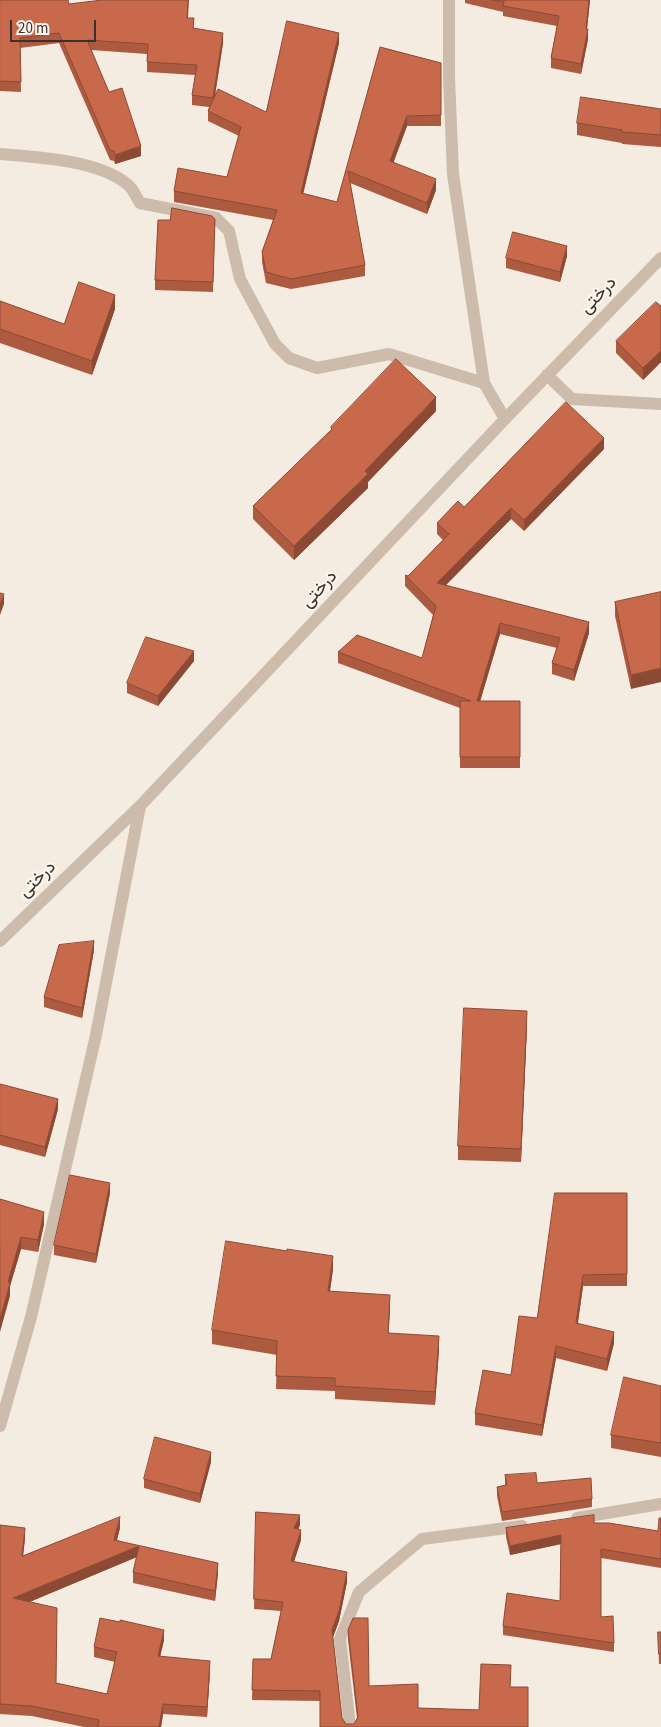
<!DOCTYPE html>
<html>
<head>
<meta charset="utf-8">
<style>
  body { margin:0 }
  #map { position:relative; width:661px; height:1727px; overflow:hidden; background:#f4ebe1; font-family:"Source Sans 3",sans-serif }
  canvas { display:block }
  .scale { position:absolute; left:10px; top:20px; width:86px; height:22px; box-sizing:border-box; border:2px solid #3b302b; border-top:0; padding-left:6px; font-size:15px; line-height:18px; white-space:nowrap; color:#3b302b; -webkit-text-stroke:4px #fbf5ee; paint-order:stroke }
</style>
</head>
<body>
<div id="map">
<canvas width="661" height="1727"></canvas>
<div class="scale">20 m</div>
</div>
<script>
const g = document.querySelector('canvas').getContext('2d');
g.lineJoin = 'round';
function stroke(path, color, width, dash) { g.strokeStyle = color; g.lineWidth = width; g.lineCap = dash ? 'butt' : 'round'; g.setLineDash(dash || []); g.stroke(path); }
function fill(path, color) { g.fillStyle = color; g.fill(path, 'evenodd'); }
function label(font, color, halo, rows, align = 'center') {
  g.font = font + ' "Source Sans 3",Vazirmatn,sans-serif'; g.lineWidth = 4.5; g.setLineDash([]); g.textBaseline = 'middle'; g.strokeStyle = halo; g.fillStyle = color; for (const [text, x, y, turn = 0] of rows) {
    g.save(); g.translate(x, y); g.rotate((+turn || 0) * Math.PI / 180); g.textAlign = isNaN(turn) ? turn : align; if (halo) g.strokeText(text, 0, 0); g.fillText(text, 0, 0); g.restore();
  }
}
const minor = new Path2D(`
  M449,0v77l4,97 31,209 21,36
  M0,154c36,3 98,6 127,30 6,4 9,13 13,19l76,15 13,13 11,48 35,65 14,14 28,10 72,-14 95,29
  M547,375l25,24 89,5
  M0,941l140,-135 365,-387 156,-161
  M0,1426l31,-109 65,-282 44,-229
  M577,1518l84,-14
  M350,1727l-10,-88 19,-47 63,-53 100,-13`);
const wall = new Path2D(`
  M0,0l69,4 120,-4 -1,18 6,10 29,15 -8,52 51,17 73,-69 -36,150 34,9 43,-155 61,16v63h-34l-14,37 43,27 -9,24 -77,-31 15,82v11l-74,13 -25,-6 -4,-21v-10l11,-32 -99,-18v-11l53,-14 12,-41 -31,-15v-10l1,-4 -17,-2v-10l3,-20 -48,-3v-18l-56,-4 18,42 32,64 -26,8 -1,-3 -4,-1 -51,-117 -39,5 1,44 -21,-1z
  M465,0h125l-3,29 1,10 -7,35 -30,-6v-10l6,-32 -54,-10v-4l-38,-9z
  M661,109v38l-39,-3v-1l-45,-8v-12z
  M215,219l-2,73 -58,-2v-10l15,-60z
  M567,256l-7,26 -54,-14v-10z
  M0,301l64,23 51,-15 -23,66 -92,-32z
  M661,306v56l-18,18 -27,-27v-12z
  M436,411l-68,71v6l-74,72 -41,-41v-13l78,-76v-3z
  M604,449l-80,82 -13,-12 -65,66 143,48 -15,48 -22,-7v-11l5,-15 -57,-14 -20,67h40v67h-60v-60l-122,-45v-11l84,6 11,-43 -28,-29v-11l3,1 35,-36 -6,-6v-11l27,-16z
  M661,592l-30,97 -16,-73v-14z
  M194,661l-36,45 -31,-13v-10z
  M94,950l-12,68 -38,-11v-10z
  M527,1025l-6,137 -63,-2v-14z
  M0,1084l58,25 -13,48 -45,-12z
  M110,1193l-14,70 -42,-8v-10z
  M627,1193v93h-44l-5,37 36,20 -7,28 -51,-13 -14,78 -67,-11v-12l36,-38 26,-57z
  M0,1199l44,25 -6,28 -17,-3 -11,37v10z
  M333,1269l-3,22 60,17 -2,25 51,16 -4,56 -100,-6v-8l-59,-2 1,-34 -65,-11v-14z
  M661,1386v71l-50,-9v-13z
  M211,1462l-11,41 -56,-15v-9z
  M505,1475l32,8 55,16v8l-90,14 -5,-25v-9l8,-2z
  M256,1512l44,13 -2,5 3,10 -7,21 53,21 -8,39 -6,16 9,81 4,6h8l3,-6 -9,-78v-10l21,56 49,22 61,2 32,-35 -1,12 18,40h-208v-26l-68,-1 1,-41h18l10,-48 -27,-2z
  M661,1518v50l-60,-10v59l13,26v9l-111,-17v-9l57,-25 1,-57 -51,11 -4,-18v-9l88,-5 64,8z
  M0,1525l25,13 -2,18 97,-28 -3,12 101,33 -3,28 -82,-18v-11l4,-15 -108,45 27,81 51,11 8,-32 -21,-5v-10l70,-7 -4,16 50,15 -3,46 -44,-3 -2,13h-77l-52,-11 -32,-2z
  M658,1632h3v32h-2z`);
const shadedWall = new Path2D(`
  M589,0h1l-4,38v-9z
  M588,29v10l-7,35v-10z
  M223,33v10l-10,65v-10z
  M339,33v10l-38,160v-10z
  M407,116v10l-17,46v-11z
  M141,146v10l-26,8v-9z
  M436,179v11l-9,24v-11z
  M567,246v10l-7,26v-10z
  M115,295v14l-23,66v-14z
  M661,351v11l-18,18v-12z
  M436,397v14l-68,71v6l-74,72v-14z
  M604,438v11l-80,82v-11z
  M511,508v11l-74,75v-11z
  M4,594v10l-4,11v-10z
  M589,622v11l-15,48v-11z
  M500,623v11l-23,78v-11z
  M194,651v10l-36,45v-10z
  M661,668v14l-30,7v-14z
  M94,941v9l-12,68v-10z
  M527,1011v14l-6,137v-13z
  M58,1099v10l-13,48v-10z
  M110,1183v10l-14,70v-9z
  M44,1212v12l-6,28v-12z
  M21,1237v12l-11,37v10l-10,36v-12l8,-38z
  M333,1256v13l-5,35v-13z
  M583,1275v11l-7,48v-11z
  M390,1295v13l-2,38v-13z
  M614,1332v11l-7,28v-12z
  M439,1336v13l-4,56v-13z
  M556,1346v12l-14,78v-11z
  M211,1452v10l-11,41v-9z
  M300,1515v10l-6,13v-10z
  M120,1517v11l-6,22v-10z
  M25,1528v10l-3,28v-10z
  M301,1530v10l-10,31v-10z
  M561,1535v9l-51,11v-9z
  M139,1546v10l-126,53v-11z
  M218,1563v10l-3,28v-10z
  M347,1572v10l-8,39 -7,19v-10z
  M164,1630v10l-6,26v-10z
  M210,1661v10l-3,46v-10z
  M163,1704v10l-2,13h-2z`);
const building = new Path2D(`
  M0,0h68l1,4 33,-4h86l-1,18h7l-1,10 30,5 -10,65 -21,-3 5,-30 -50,-3 1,-18 -61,-4 22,52 13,-4 19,58 -26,9 -1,-4 -4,-1 -51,-117 -39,5 1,44 -21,-1z
  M493,0h96l-3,29h2l-7,35 -30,-6 8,-42 -56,-10 1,-4z
  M287,21l52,12 -38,160 36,9 43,-155 61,16v52l-34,1 -17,45 46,18 -9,24 -79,-32 17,94 -74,14 -25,-7 -4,-20 15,-42 -103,-19 4,-23 49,9 14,-50 -33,-16 10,-22 48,23z
  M581,97l80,12v26l-39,-3v-2l-45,-7z
  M172,208l40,8 3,3 -2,63 -58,-2 3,-60h12z
  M513,232l54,14 -7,26 -54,-14z
  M79,282l36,13 -23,66 -92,-32v-28l64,23z
  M656,302l5,4v45l-18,17 -27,-27z
  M396,359l40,38 -71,74 3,3 -74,72 -41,-40 79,-77 -1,-2z
  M566,402l38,36 -80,82 -13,-12 -74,75 152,39 -15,48 -22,-7 8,-25 -60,-15 -23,78h43v56h-60v-56h11l-133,-49 19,-17 65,23 14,-52 -31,-31 3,1 41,-42 -12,-11 21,-22 6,6z
  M661,592v76l-30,7 -16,-73z
  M0,593l4,1 -4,11z
  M146,637l48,14 -36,45 -31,-13z
  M94,941l-12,67 -38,-11 15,-52z
  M464,1008l63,3 -6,138 -63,-3z
  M0,1084l58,15 -13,48 -45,-12z
  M70,1175l40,8 -14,71 -42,-9z
  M555,1193h72v81l-44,1 -7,48 38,9 -7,27 -51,-13 -14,79 -67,-12 8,-43 28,5 8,-59 18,2z
  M0,1199l44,13 -6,28 -17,-3 -13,45 2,1 -10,37z
  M226,1241l61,10v-2l46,7 -5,35 62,4 -2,38 51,3 -4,56 -100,-6v-8l-59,-2 1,-35 -65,-11z
  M624,1377l37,9v57l-50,-8z
  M155,1437l56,15 -11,42 -56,-15z
  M536,1473l1,10 54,-5 1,21 -90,13 -5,-25 10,-2 -2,-10z
  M256,1512l44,3 -6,13 7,2 -10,31 56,11 -8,39 -7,19 10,88 4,6h8l4,-7 -10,-87 5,-12h15l1,68 49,-2v24l61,2 2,-46 30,1 -1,22h18v40h-208v-36l-68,-1 1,-31h18l12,-57 -29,-3z
  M594,1515v8h15l49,8 1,-13h2v41l-60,-10v68l12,-1 1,27 -111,-17 4,-33 53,8 1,-66 -51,11 -4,-18z
  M120,1517l-6,23 104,23 -3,28 -82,-19 6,-26 -126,52 44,10 -1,75 51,11 10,-42 -23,-5 6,-29 20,4v-2l44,10 -6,26 52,5 -3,46 -44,-3 -4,23h-61l1,-7 -67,-14 -32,-2v-179l25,3 -3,28z
  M658,1632h3v22h-2z`);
const streetNames = [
  ["درختی",599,296,-46],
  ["درختی",320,590,-47],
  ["درختی",38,880,-44]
];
stroke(minor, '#cdbbac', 12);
fill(wall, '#ac5a40');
fill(shadedWall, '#8c4a34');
fill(building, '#c8694b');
stroke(building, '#8c4a34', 1);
label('18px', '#3b302b', '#fbf5ee', streetNames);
</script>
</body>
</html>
